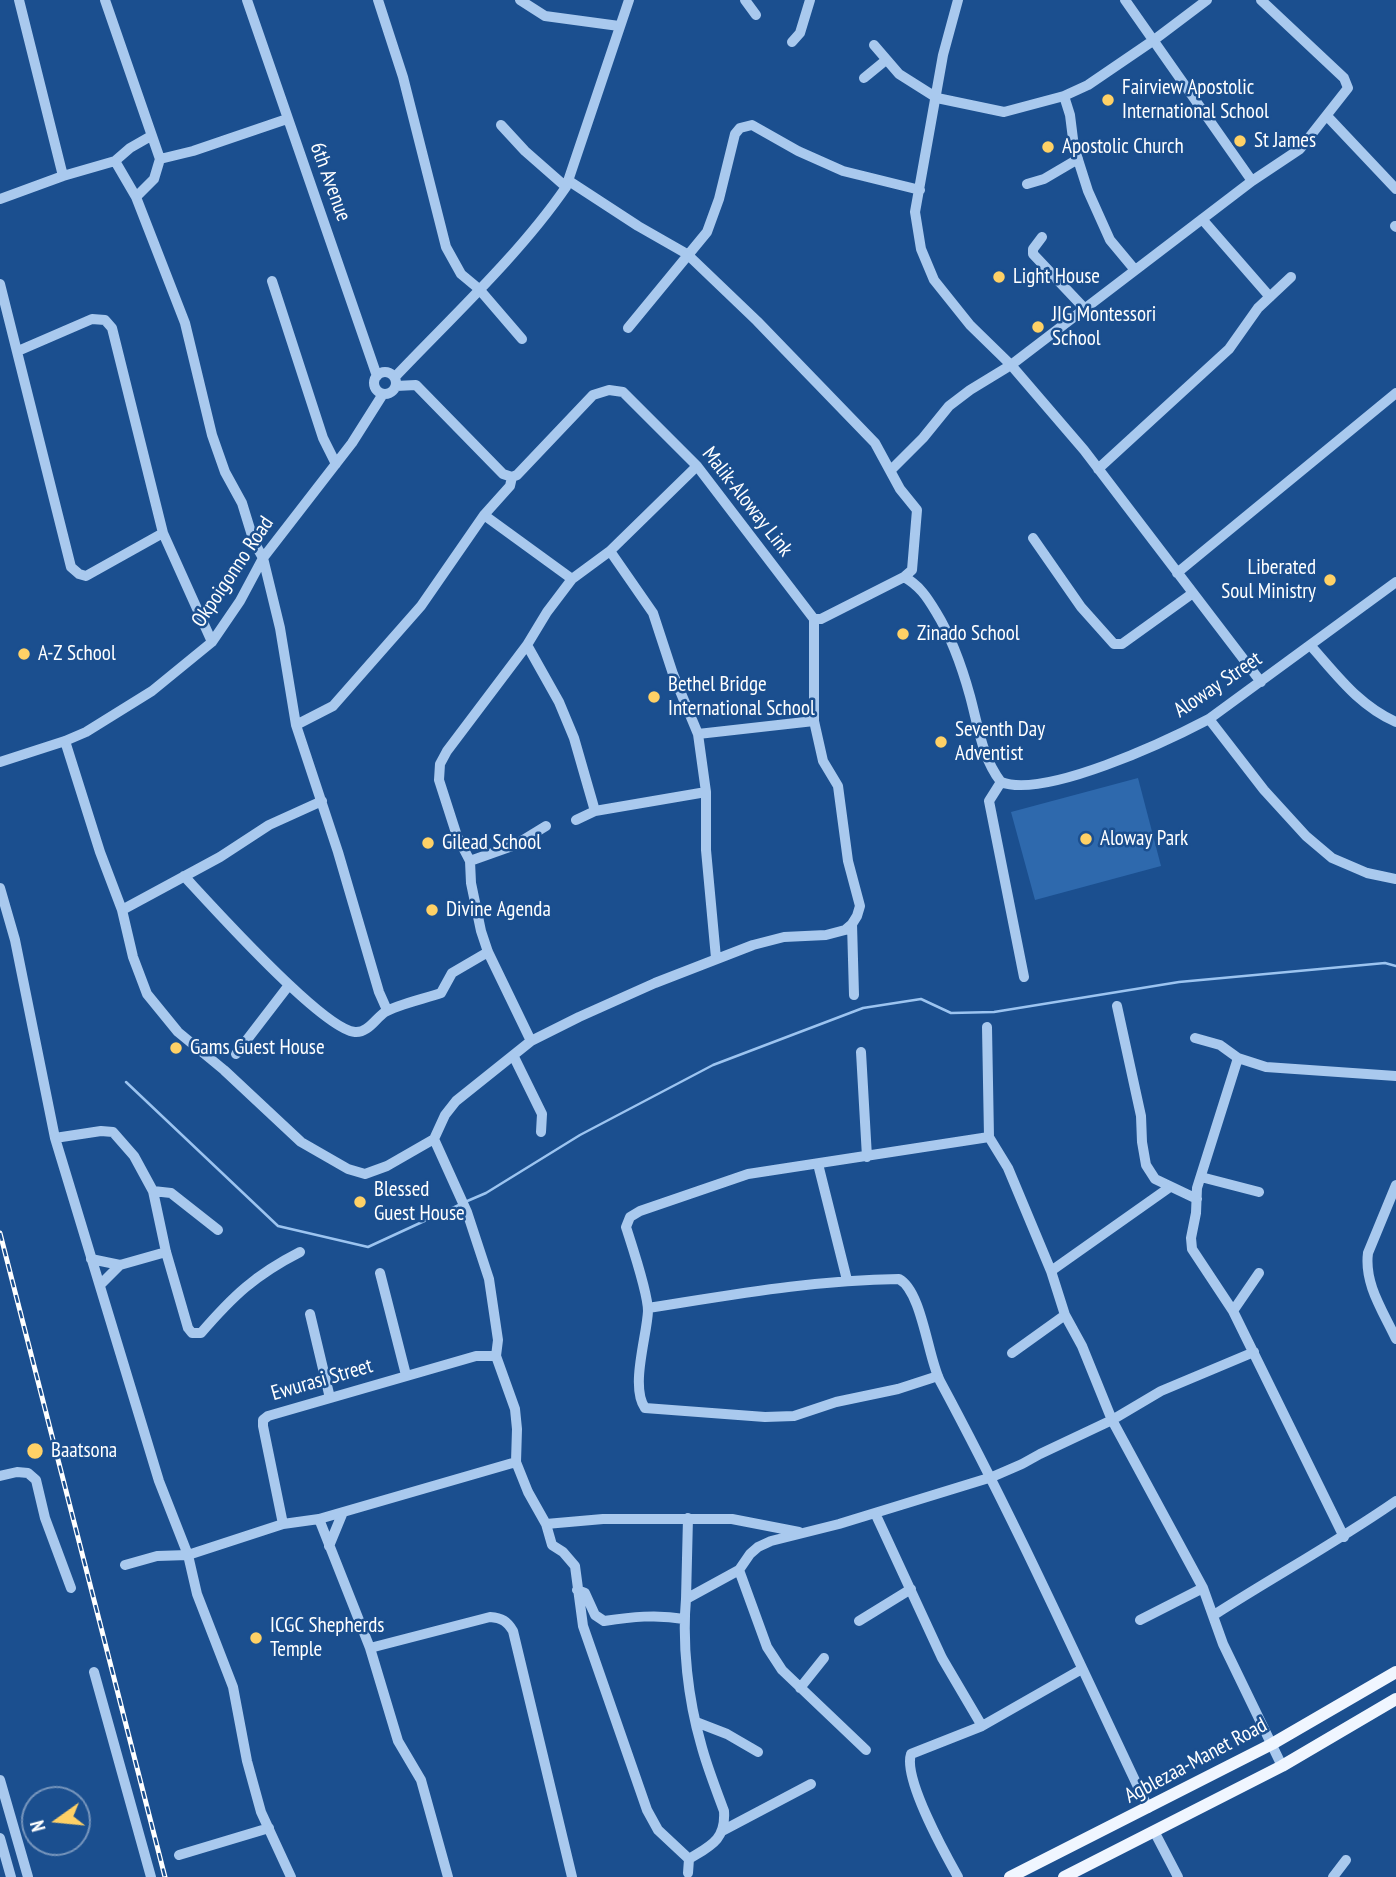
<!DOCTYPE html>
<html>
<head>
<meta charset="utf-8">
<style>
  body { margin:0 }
  #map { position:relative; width:1396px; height:1877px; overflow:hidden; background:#1b4f8f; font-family:"PT Sans Narrow",sans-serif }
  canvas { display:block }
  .north { position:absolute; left:21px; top:1786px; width:70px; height:70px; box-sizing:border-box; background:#1b4f8f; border:2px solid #7695bc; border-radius:50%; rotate:255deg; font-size:19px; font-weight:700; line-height:28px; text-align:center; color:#fff }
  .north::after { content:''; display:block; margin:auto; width:24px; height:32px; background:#ffd166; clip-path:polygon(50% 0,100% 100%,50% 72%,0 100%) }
</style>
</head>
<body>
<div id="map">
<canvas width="1396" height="1877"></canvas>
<div class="north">N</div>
</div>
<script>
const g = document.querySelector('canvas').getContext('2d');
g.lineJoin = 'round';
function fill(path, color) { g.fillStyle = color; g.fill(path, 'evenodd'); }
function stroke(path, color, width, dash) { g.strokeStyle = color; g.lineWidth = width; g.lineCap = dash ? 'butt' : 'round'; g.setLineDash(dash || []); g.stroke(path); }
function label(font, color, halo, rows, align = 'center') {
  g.font = font + ' "PT Sans Narrow",sans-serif'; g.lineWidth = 5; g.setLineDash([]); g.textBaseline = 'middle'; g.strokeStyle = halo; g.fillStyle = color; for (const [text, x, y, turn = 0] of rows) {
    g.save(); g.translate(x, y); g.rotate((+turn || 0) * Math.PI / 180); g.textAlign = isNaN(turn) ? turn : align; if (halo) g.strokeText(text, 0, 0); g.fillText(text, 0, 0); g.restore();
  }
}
const green = new Path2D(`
  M1138,778l23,88 -126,34 -24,-88z`);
const stream = new Path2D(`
  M126,1082l152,144 90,21 91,-42
  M465,1202l21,-9 94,-58 133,-70 150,-57 58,-9 30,14 43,-1 185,-30 206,-19 11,3`);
const minor = new Path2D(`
  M19,0l44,176
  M105,0l55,159 -6,20 -18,18
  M247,0l130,376
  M378,0l25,77 43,170 15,27 18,15 43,50
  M520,0l25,16 74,10
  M745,0l11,15
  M958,0l-15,55 -28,157 6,37 13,31 36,45 41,40 73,85 177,232
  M1125,0l127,181
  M792,42l8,-9 10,-33
  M874,45l25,29 38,24 67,14 60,-16 24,-11 66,-45 53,-40
  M864,78l22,-18
  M1064,96l6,19 4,32 14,44 22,49 25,30
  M1327,116l69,73
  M501,125l24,26 41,36
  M160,159l33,-8 94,-32
  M115,161l21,36 49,126 27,112 13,37 17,31 12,39 9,16 17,70 16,97 42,127 41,140 8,18
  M569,181l69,45 49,28 70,67 118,122 25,46 17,21 -5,60 -8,7
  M1027,184l17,-5 34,-20
  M0,199l63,-23 52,-15 15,-13 21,-12
  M1202,219l68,78
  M1395,226l1,1
  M1042,237l-9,12v5l52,55
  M272,281l51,157 13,26
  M0,284l71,283 8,7 7,2 77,-43 -51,-205 -7,-8 -13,-1 -74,32
  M628,328l79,-96 12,-33 16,-65 5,-6 12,-3 46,26 45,20 77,19
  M374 383a11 11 0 1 1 22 0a11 11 0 1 1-22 0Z
  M395,377c56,-59 125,-123 171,-190l63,-187
  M396,386l20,-1 87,89 9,3
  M1098,469l131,-120 29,-41 33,-31
  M891,470l32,-32 26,-32 21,-16 41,-25 241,-184 48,-32 48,-61 -4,-10 -83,-78
  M512,477l5,-2 76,-80 16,-5 14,2 74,74 117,153
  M484,515l88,64
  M163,533l49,109
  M1033,538l48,69 33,37h8l71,-51
  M610,551l43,62 20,61 25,60 8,58v58l10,108
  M1177,573l219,-180
  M814,619h7l83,-42c15,8 23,20 32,35 16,26 26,55 34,84 8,29 12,62 31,86
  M527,645l32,57 15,36 21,73
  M1310,645c27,30 48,60 86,77
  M1209,719l55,71 42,46 26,22 35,15 29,6
  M296,725l37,-19 88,-100 63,-91 26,-29 2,-9
  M698,734l116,-13
  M65,741l35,111 22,58 11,47 14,37 31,38 46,38 77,72 47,27 17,5 22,-8 47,-27 11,-24 11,-14 75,-60 48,-24 76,-34 98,-38 31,-8 42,-2 19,-5 7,-6 5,-8 3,-10 -12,-45 -10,-75 -15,-25 -9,-40v-102
  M0,762l65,-21 21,-9 66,-41 60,-49 28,-41 23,-43 89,-115 31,-49
  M1001,782c44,17 166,-41 208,-63l187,-137
  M1001,782l-12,19 35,176
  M576,820l19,-9 111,-19
  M470,861l45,-16 31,-19
  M184,876c27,29 138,153 171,156 13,1 20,-13 30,-20 11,-7 42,-14 56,-19l11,-20 36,-21
  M0,888l15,52 40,198 104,343 29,74 9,39 36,93 14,74 14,51 30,65
  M122,910l98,-53 49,-32 53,-24
  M852,924l2,71
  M1117,1006l24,110 1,26 4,23 9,14 42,20
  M987,1027l2,110 19,31 43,103 14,44 17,31 30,74 91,168 20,56 59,122
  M1195,1038l25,7 18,13
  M531,1041l-43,-89 -7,-21 -10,-48 -1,-22 -13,-25 -18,-56 1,-16 7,-13 80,-106 20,-33 25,-33 38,-28 87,-85
  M861,1052l6,105
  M236,1054l53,-69
  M514,1057l28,57 -1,18
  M55,1138l46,-7 12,1 21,24 19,35 13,61 22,76 4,5h9c32,-37 54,-58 99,-81
  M434,1139l33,73 22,67 9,61 -2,16 19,53 2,20 -1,33 12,30 18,32 6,21 11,7 12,14 8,60 64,184 11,20 31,29 -1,14
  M818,1164l29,116
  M1201,1177l58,15
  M1396,1185l-28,68c-4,31 15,58 28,86
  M153,1191l18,2 47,37
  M91,1259l29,6 46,-13
  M1051,1271l119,-84
  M380,1273l26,102
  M100,1285l20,-20
  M648,1308c84,-13 166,-28 251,-29 23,12 29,79 41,102 75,139 140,284 208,427
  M1233,1311l26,-38
  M310,1314l20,84
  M1012,1353l53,-38
  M938,1376l-40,13 -62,13 -42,14 -29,1 -120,-9c-15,-21 2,-72 3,-97 0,-18 -16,-65 -22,-84l4,-10 10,-6 108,-37 241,-37
  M0,1476l17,-4 11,1 8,7 9,38 26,70
  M875,1513l67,145 40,68
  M319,1519l51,129 28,93 23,39 27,97
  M283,1524l-20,-98v-6l5,-4 208,-60h20
  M546,1524l57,-5h129l67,13
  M1344,1537l-111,-226 -41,-62 -1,-11 5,-25 1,-25 41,-130 28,9 130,9
  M329,1546l14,-34
  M125,1565l32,-9 31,-1 95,-31 36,-5 197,-57
  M739,1570l28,77 15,23 84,80
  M577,1590l8,3 10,22 9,6c27,-4 53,-7 80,-2
  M686,1599l2,-81
  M1214,1615c61,-39 123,-73 182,-114
  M1140,1620l63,-32
  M859,1621l52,-32
  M370,1648l120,-31c12,1 17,4 23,14l59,246
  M94,1672l57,205
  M800,1688l24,-30
  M696,1722l31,12 31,18
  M0,1780l28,97
  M722,1831l89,-47
  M1154,1831l24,46
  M0,1838l11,39
  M179,1855l90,-27
  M689,1859c21,-13 37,-19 35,-48 -8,-22 -17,-44 -23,-67 -13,-45 -19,-99 -15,-145l53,-29 11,-16 8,-7 13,-6 68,-17 153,-47 30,-13 18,-10 72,-34 49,-29 93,-39
  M958,1877c-13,-23 -55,-99 -47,-123l71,-28 100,-57
  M1333,1877l13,-17`);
const major = new Path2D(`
  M1010,1877l262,-133 124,-72
  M1064,1877l218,-111 114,-67`);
const rail = new Path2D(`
  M0,1233l165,644`);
const markers = [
  [1108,100,7,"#ffd166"],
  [1240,141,7,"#ffd166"],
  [1048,147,7,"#ffd166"],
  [999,277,7,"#ffd166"],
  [1038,327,7,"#ffd166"],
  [1330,580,7,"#ffd166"],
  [903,634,7,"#ffd166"],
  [24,654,7,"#ffd166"],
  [654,697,7,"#ffd166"],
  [941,742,7,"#ffd166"],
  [1086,839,7,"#ffd166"],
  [428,843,7,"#ffd166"],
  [432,910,7,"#ffd166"],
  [176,1048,7,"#ffd166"],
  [360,1202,7,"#ffd166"],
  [35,1451,9,"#ffd166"],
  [256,1638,7,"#ffd166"]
];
const poiNames = [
  ["Fairview Apostolic",1122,88],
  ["International School",1122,112],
  ["St James",1254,141],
  ["Apostolic Church",1062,147],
  ["Light House",1013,277],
  ["JIG Montessori",1052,315],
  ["School",1052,339],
  ["Liberated",1316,568,"right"],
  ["Soul Ministry",1316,592,"right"],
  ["Zinado School",917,634],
  ["A-Z School",38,654],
  ["Bethel Bridge",668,685],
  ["International School",668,709],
  ["Seventh Day",955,730],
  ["Adventist",955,754],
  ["Aloway Park",1100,839],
  ["Gilead School",442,843],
  ["Divine Agenda",446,910],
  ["Gams Guest House",190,1048],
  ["Blessed",374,1190],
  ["Guest House",374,1214],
  ["Baatsona",51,1451],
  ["ICGC Shepherds",270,1626],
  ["Temple",270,1650]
];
const streetNames = [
  ["6th Avenue",330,182,70],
  ["Malik-Aloway Link",747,502,52],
  ["Okpoigonno Road",233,572,-56],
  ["Aloway Street",1218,685,-34],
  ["Ewurasi Street",322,1380,-16],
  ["Agblezaa-Manet Road",1196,1761,-28]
];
fill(green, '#2e69ad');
stroke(stream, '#9cc4f0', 2.5);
stroke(minor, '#a9c9ee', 10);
stroke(major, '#f0f6ff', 12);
stroke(rail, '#fff', 5);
stroke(rail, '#1b4f8f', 2.5, [8]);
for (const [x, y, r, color] of markers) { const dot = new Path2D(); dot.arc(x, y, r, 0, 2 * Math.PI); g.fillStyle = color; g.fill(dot); stroke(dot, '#1b4f8f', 2.5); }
label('21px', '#fff', '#1b4f8f', poiNames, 'left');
label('21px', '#fff', '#1b4f8f', streetNames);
</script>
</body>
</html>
